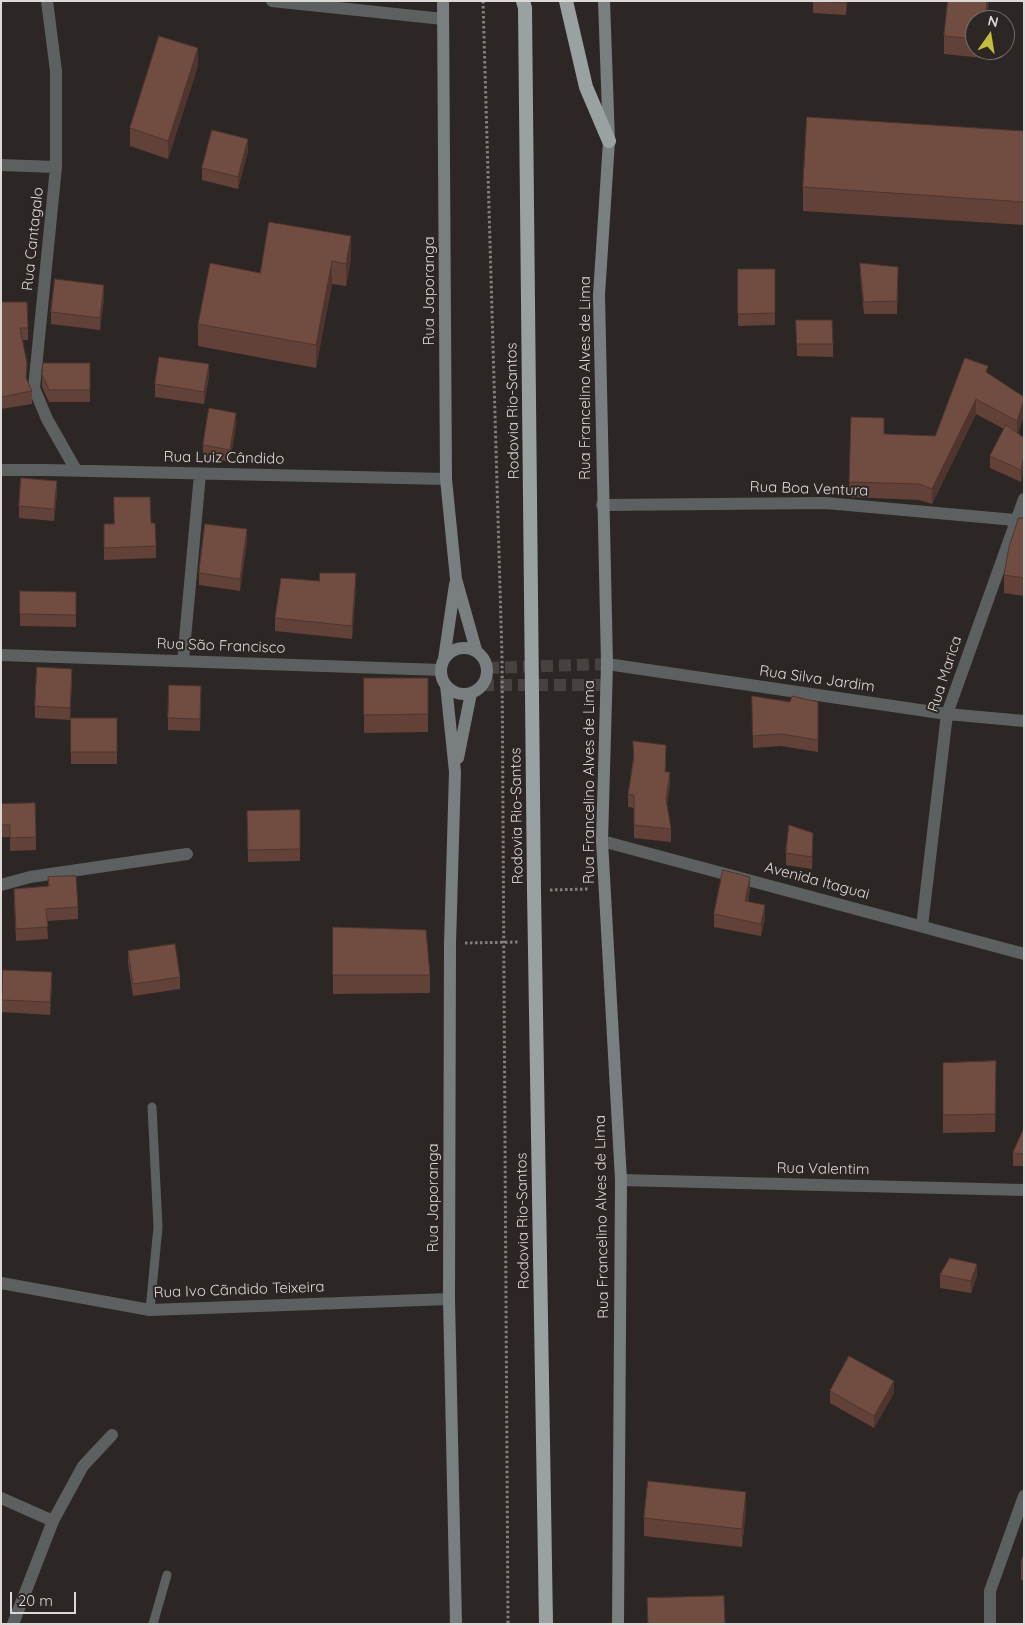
<!DOCTYPE html>
<html>
<head>
<meta charset="utf-8">
<style>
  body { margin:0 }
  #map { position:relative; width:1025px; height:1625px; overflow:hidden; background:#2c2724; font-family:Quicksand,sans-serif }
  canvas { display:block }
  .frame { position:absolute; inset:0; border:2px solid #dcd8d6; pointer-events:none }
  .north { position:absolute; left:965px; top:10px; width:50px; height:50px; box-sizing:border-box; background:#2c2724; border:1px solid #726e6b; border-radius:50%; rotate:13deg; font-size:14px; font-weight:700; line-height:20px; text-align:center; color:#dcd8d6 }
  .north::after { content:''; display:block; margin:auto; width:18px; height:22px; background:#c4bd3e; clip-path:polygon(50% 0,100% 100%,50% 72%,0 100%) }
  .scale { position:absolute; left:10px; top:1592px; width:66px; height:22px; box-sizing:border-box; border:2px solid #dcd8d6; border-top:0; padding-left:6px; font-size:15px; line-height:18px; white-space:nowrap; color:#dcd8d6; -webkit-text-stroke:4px #2c2724; paint-order:stroke }
</style>
</head>
<body>
<div id="map">
<canvas width="1025" height="1625"></canvas>
<div class="frame"></div>
<div class="north">N</div>
<div class="scale">20 m</div>
</div>
<script>
const g = document.querySelector('canvas').getContext('2d');
g.lineJoin = 'round';
function stroke(path, color, width, dash) { g.strokeStyle = color; g.lineWidth = width; g.lineCap = dash ? 'butt' : 'round'; g.setLineDash(dash || []); g.stroke(path); }
function fill(path, color) { g.fillStyle = color; g.fill(path, 'evenodd'); }
function label(font, color, halo, rows, align = 'center') {
  g.font = font + ' Quicksand,sans-serif'; g.lineWidth = 4; g.setLineDash([]); g.textBaseline = 'middle'; g.strokeStyle = halo; g.fillStyle = color; for (const [text, x, y, turn = 0] of rows) {
    g.save(); g.translate(x, y); g.rotate((+turn || 0) * Math.PI / 180); g.textAlign = isNaN(turn) ? turn : align; if (halo) g.strokeText(text, 0, 0); g.fillText(text, 0, 0); g.restore();
  }
}
const secondaryTunnel = new Path2D(`
  M487,668l120,-4
  M482,685h124`);
const path = new Path2D(`
  M483,1l19,655 6,968
  M550,890l39,-1
  M465,943l54,-1`);
const service = new Path2D(`
  M150,1310l8,-83 -6,-120
  M153,1624l14,-49`);
const minor = new Path2D(`
  M47,1l9,70v96l-22,221 13,31 29,51
  M272,1l171,18
  M1,165l55,2
  M1,470h45l400,9
  M602,505l224,-2 189,17
  M1,655l440,15
  M183,661l17,-187
  M607,664l340,50 77,7
  M602,841l422,113
  M1,885l29,-8 157,-23
  M922,926l25,-212 77,-215
  M621,1180l403,10
  M1,1283l149,27 299,-11
  M1,1498l52,23
  M13,1624l40,-103 30,-55 29,-31
  M990,1624v-33l34,-95`);
const secondary = new Path2D(`
  M443,1l3,478 10,100 20,71
  M604,1l5,140 -10,154 8,369 -5,177 19,339 -3,444
  M441 671a23 23 0 1 1 46 0a23 23 0 1 1-46 0Z
  M444,659l11,-75
  M446,685l9,87 -5,172 -1,355 7,325
  M458,758l13,-65`);
const trunk = new Path2D(`
  M523,1l2,7 9,882 12,734
  M566,1l20,86 23,54`);
const wall = new Path2D(`
  M813,1h34l-1,14 -33,-2z
  M975,20v30h8v8l-39,-4v-18z
  M198,66l-30,93 -38,-13v-18z
  M1024,131v94l-221,-14v-24z
  M248,151l-10,38 -36,-9v-12z
  M351,259l-5,27 -14,-2 -16,84 -118,-22v-22l62,-51z
  M860,263l38,4 -1,47h-33l-4,-39z
  M738,269h37v56l-37,1z
  M104,298l-4,32 -49,-6v-12z
  M1,302l27,26v12h-5l4,40 5,11v13l-31,5z
  M796,320l37,24v13l-36,-1z
  M90,363v39h-41l-7,-15v-13z
  M988,374l36,23v18l-6,18 6,5v35l-1,-1 -2,10 -31,-14v-12l14,-27 -28,-15 -44,90 -13,-4 -70,-3v-15l35,-48 51,2z
  M209,377l-5,27 -49,-7v-13z
  M236,425l-6,37 -27,-5v-12z
  M57,494l-3,27 -35,-3v-12z
  M1024,518v78l-20,-3v-18z
  M151,523l5,23v12l-52,2v-36z
  M247,542l-7,49 -41,-6v-12z
  M356,585l-4,54 -77,-8v-13z
  M76,592v35l-56,-1v-12z
  M364,678h64v54l-64,1z
  M72,681l-2,39 -35,-2v-12z
  M752,696l38,6h28v50l-37,-6 -28,2z
  M201,699l-1,32 -32,-1v-12z
  M71,718h46v46h-46z
  M633,741l33,16v15l4,13 -3,19 4,25v13l-37,-4v-30l-6,-1v-12l5,-36z
  M1,804l35,33v13l-26,1v-14h-9z
  M300,810v51l-52,1 -1,-51z
  M813,833l-1,36 -26,-4v-12z
  M48,877l30,30v12l-31,2 1,18 -32,2 -2,-40v-12l34,-3z
  M750,889l-2,13 17,16 -4,18 -47,-9v-13z
  M333,927l97,48v18l-97,1z
  M128,951l52,26v12l-47,7 -5,-33z
  M52,984l-2,31 -48,-3v-12z
  M943,1063l53,16 -1,53 -52,1z
  M1024,1128v38h-11v-13z
  M940,1275l37,1 -6,17 -31,-5z
  M830,1391l64,2 -20,35 -44,-25z
  M746,1510l-4,37 -98,-11v-18z
  M1024,1553v28l-3,-1v-18z`);
const shadedWall = new Path2D(`
  M987,1h2l-2,19h-2z
  M198,48v18l-30,93v-18z
  M248,139v12l-10,38v-12z
  M351,236v23l-5,27v-22z
  M332,261v23l-16,84v-23z
  M104,285v13l-4,32v-12z
  M209,364v13l-5,27v-12z
  M976,399v15l-44,90v-15z
  M1024,400v15l-7,21v-15z
  M236,413v12l-6,37v-12z
  M1023,460v12l-2,10v-12z
  M57,481v13l-3,27v-12z
  M247,529v13l-7,49v-12z
  M356,573v12l-4,54v-13z
  M72,669v12l-2,39v-12z
  M670,772v13l-4,26v-12z
  M750,877v12l-5,24v-12z
  M765,905v13l-4,18v-12z
  M52,972v12l-2,31v-13z
  M996,1061v18l-1,53v-18z
  M977,1264v12l-6,17v-12z
  M894,1381v12l-20,35v-12z
  M746,1492v18l-4,37v-18z`);
const building = new Path2D(`
  M824,1h22v2z
  M948,1h39l-2,19h-10v19l-31,-3z
  M159,36l39,12 -30,93 -38,-13z
  M807,117l217,14v71l-221,-15z
  M212,130l36,9 -10,38 -36,-9z
  M269,222l82,14 -5,28 -14,-3 -16,84 -118,-21 12,-61 50,10z
  M860,263l38,4 -1,34 -33,1z
  M738,269h37v44l-37,1z
  M55,279l49,6 -4,33 -49,-6z
  M1,302h26l1,26h-8l7,35 -1,15 6,13 -31,6z
  M796,320h36l1,24h-36z
  M159,357l50,7 -5,28 -49,-8z
  M965,358l23,8 -2,6 38,25v3l-7,21 -41,-22 -44,90 -13,-5 -70,-2 2,-65 33,1v16l51,2z
  M43,363h47v27h-41l-7,-16z
  M209,408l27,5 -6,37 -27,-5z
  M1006,425l18,13v22h-1l-2,10 -31,-14z
  M21,478l36,3 -3,28 -35,-3z
  M114,497h36l1,26h4l1,23 -52,2v-24h10z
  M1019,518h5v60l-20,-3 5,-28z
  M205,524l42,5 -7,50 -41,-6z
  M320,573h36l-4,53 -77,-8 6,-40 38,3z
  M20,591l56,1v23l-56,-1z
  M37,667l35,2 -2,39 -35,-2z
  M364,678h64v36l-64,1z
  M169,685l32,1 -1,33 -32,-1z
  M752,696l38,6 2,-6 26,6v38l-37,-6 -28,2z
  M71,718h46v34h-46z
  M633,741l33,4 -1,27h5l-4,27 5,30 -37,-4v-30h-6l6,-38z
  M35,803l1,34 -26,1v-13h-9v-21z
  M300,810v39l-52,1 -1,-39z
  M789,825l24,8 -1,24 -26,-4z
  M723,870l27,7 -5,24 20,4 -4,19 -47,-10z
  M76,876l2,31 -32,2 2,18 -32,2 -2,-40 35,-3 -1,-9z
  M333,927l93,3 4,45h-97z
  M175,944l5,33 -47,7 -5,-33z
  M3,970l49,2 -2,30 -48,-2z
  M996,1061l-1,53 -52,1v-52z
  M1024,1128v26l-11,-1z
  M950,1258l27,6 -6,17 -31,-6z
  M849,1356l45,25 -20,35 -44,-25z
  M648,1481l98,11 -4,37 -98,-11z
  M1024,1553v10l-3,-1z
  M724,1596l1,28h-77l-1,-26z`);
const streetNames = [
  ["Rua Cantagalo",33,239,-84],
  ["Rua Japoranga",429,291,-90],
  ["Rua Francelino Alves de Lima",585,378,-90],
  ["Rodovia Rio-Santos",513,411,-91],
  ["Rua Luiz Cândido",224,458,1],
  ["Rua Boa Ventura",809,489,2],
  ["Rua São Francisco",221,646,2],
  ["Rua Marica",945,674,-72],
  ["Rua Silva Jardim",817,679,8],
  ["Rua Francelino Alves de Lima",589,782,-90],
  ["Rodovia Rio-Santos",517,816,-91],
  ["Avenida Itaguai",817,881,15],
  ["Rua Valentim",823,1169,1],
  ["Rua Japoranga",433,1198,-90],
  ["Rua Francelino Alves de Lima",602,1217,-91],
  ["Rodovia Rio-Santos",523,1221,-91],
  ["Rua Ivo Cãndido Teixeira",239,1290,-2]
];
stroke(secondaryTunnel, '#46423f', 12, [12, 6]);
stroke(path, '#84807d', 3, [2.5, 2.5]);
stroke(service, '#5c6061', 9);
stroke(minor, '#5c6061', 12);
stroke(secondary, '#797e80', 12);
stroke(trunk, '#9aa1a3', 14);
fill(wall, '#614138');
fill(shadedWall, '#4f352e');
fill(building, '#714c41');
stroke(building, '#4f352e', 1);
label('15px', '#dcd8d6', '#2c2724', streetNames);
</script>
</body>
</html>
